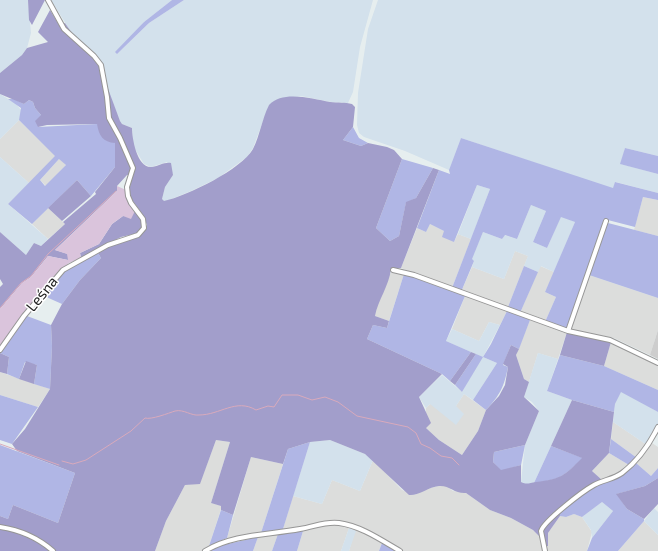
<!DOCTYPE html>
<html>
<head>
<meta charset="utf-8">
<style>
  body { margin:0 }
  canvas { display:block; background:#e6eeef }
</style>
</head>
<body>
<canvas width="658" height="551"></canvas>
<script>
const g = document.querySelector('canvas').getContext('2d');
g.lineJoin = 'round';
function fill(path, color) { g.fillStyle = color; g.fill(path, 'evenodd'); }
function stroke(path, color, width, dash) { g.strokeStyle = color; g.lineWidth = width; g.lineCap = dash ? 'butt' : 'round'; g.setLineDash(dash || []); g.stroke(path); }
function label(font, color, halo, rows, align = 'center') {
  g.font = font + ' "Exo 2",sans-serif'; g.lineWidth = 3; g.setLineDash([]); g.textBaseline = 'middle'; g.strokeStyle = halo; g.fillStyle = color; for (const [text, x, y, turn = 0] of rows) {
    g.save(); g.translate(x, y); g.rotate((+turn || 0) * Math.PI / 180); g.textAlign = isNaN(turn) ? turn : align; if (halo) g.strokeText(text, 0, 0); g.fillText(text, 0, 0); g.restore();
  }
}
const residential = new Path2D(`
  M19,120l37,36 -27,27 -29,-26v-18z
  M60,158l6,7 -20,21 -6,-6z
  M643,197l15,3v36l-24,-6z
  M48,208l17,16 -17,15 -16,-15z
  M430,224l14,7 10,11 4,-8 13,5 -19,49 -51,-20 16,-40 9,4z
  M515,251l13,5 -20,51 -47,-15 11,-25 32,12z
  M540,266l14,6 -9,20 11,5 -11,25 -25,-9z
  M391,272l13,2 -15,47 -14,-5 2,-10z
  M589,275l69,23v32l-8,25 -36,-17 -44,-9z
  M465,296l42,15 -7,14 -11,-3 -10,19 -27,-12z
  M530,320l37,12 -9,27 -20,-6 -9,29 -5,-3 -8,-24z
  M611,342l47,22v26l-54,-24z
  M0,372l50,17 -12,18 -38,-12z
  M464,394l22,16 -8,21 -16,24 -23,-15 -13,-12v-20l4,-4 26,2z
  M613,422l34,23 -10,13 -26,-19z
  M216,440l14,2 -19,61 11,3 -13,40 -6,5h-48l11,-30 19,-36 15,-2z
  M652,443l6,4v21l-7,8 -15,-13z
  M609,453l20,12 -16,12 -11,3 -10,-9z
  M251,457l32,7 -22,69 -34,5z
  M373,460l29,30 12,5 12,-6 13,-3h7l7,5 13,2 24,17 21,8 22,12 6,6 9,-3 12,-17 6,1 8,-3 8,3 10,15 -5,19h-191l-14,-8 -3,8h-30l6,-20 -6,-3 -8,23h-44l7,-23 -21,1 10,-33 29,8 10,-24 28,11z
  M644,521l14,14v16h-40z
  M278,534l-6,17h-19l5,-14z`);
const religious = new Path2D(`
  M658,330v29l-8,-4z`);
const farmland = new Path2D(`
  M0,0h28l3,33 -4,15 -5,7 -22,18z
  M51,0h121l-28,22 -27,32 32,-31 35,-23h189l-13,47 -7,45 -5,11 -17,-1 -30,-6 -32,9 -16,43 -6,9 -29,21 -27,13 -27,11 -2,-3 3,-12 8,-12 -6,-13 -16,5 -7,-3 -11,-18 -1,-18 -10,-4 -2,-3 -12,-30z
  M378,0h280v156l-33,-8 -4,16 37,10v19l-42,-11 -3,7 -152,-51 -12,32 -44,-19 -41,-14 -5,-4 -2,-8 1,-32 10,-64z
  M0,94l15,9 7,8 -3,9 -19,19z
  M0,157l29,26 -21,21 40,35 -7,7 -7,-3 -8,12 -26,-23z
  M477,185l13,4 -19,50 -13,-5z
  M531,205l15,6 -13,31 14,6 14,-32 14,6 -21,50 -13,-6 -3,6 -14,-6 4,-10 -13,-5 -11,28 -32,-12 2,-6 -3,-1 12,-28 19,7 2,-4 13,4z
  M489,322l11,3 -17,32 14,6 -24,37 -9,-6 -8,12 8,8 -8,11 -26,-21 -4,4 -7,-11 23,-22 20,17 20,-35 -36,-16 6,-12 27,12z
  M538,353l20,6 -11,32 25,9 -38,83 -8,2 -5,-3 4,-37 14,-34 -7,-9 -8,-5z
  M621,391l37,21v12l-11,21 -34,-23 2,-18z
  M330,440l35,14 8,6 -13,31 -28,-11 -10,24 -29,-8 17,-54z
  M602,502l11,9 -21,27 -1,-8 -9,-13z
  M654,508l4,4v23l-14,-14z
  M349,528l7,3 -7,20h-8z`);
const grass = new Path2D(`
  M172,0h12l-35,23 -32,31 -2,-2 29,-30z
  M8,99h6l10,5 5,-4 4,2 2,6 6,7 -3,12 59,-3 18,19v24l-24,29 -14,-16 -45,44 -24,-20 47,-48 -36,-36 2,-12zM59,159l7,6 -21,21 -5,-6z
  M353,127l6,11 9,5 -7,3 -18,-6z
  M461,138l152,50 2,-6 43,11v7l-15,-3 -8,30 -31,-8 -37,110 -22,-7 11,-25 -11,-5 30,-70 -14,-5 -14,31 -14,-6 13,-31 -15,-6 -14,34 -12,-4 -3,4 -19,-7 -11,27 2,2 -13,31 -9,-4 38,-99 -13,-4 -23,57 -12,-5 2,-6 -14,-7 -4,8 -9,-4 22,-58 11,4 -1,-4z
  M625,148l33,8v18l-38,-10z
  M402,159l31,9 -17,30 -10,5 -7,33 -9,5 -14,-13z
  M608,223l50,13v62l-69,-23 17,-51z
  M98,253l3,5 -21,22 -18,24 -18,-8 20,-26z
  M524,266l14,6 -18,41 -12,-6z
  M404,274l61,22 -19,45 25,11 -21,29 -8,-7 -75,-35 6,-14 14,3z
  M507,311l23,9 -11,29 -8,-4 -8,20 5,2c-4,20 -8,28 -22,43l-13,-10 24,-37 -14,-6 -21,35 -7,-7 21,-31 7,3 8,-13z
  M27,316l24,9 1,21 -2,43 -16,-5 3,-19 -12,-3 -6,17 -12,-5 2,-17 -9,-4z
  M560,355l44,11 54,24v22l-37,-20 -6,12 -1,8 -42,-12 -25,-9z
  M0,395l38,12 -26,37 -12,-4z
  M611,439l26,19 -8,7 -20,-12z
  M310,442l-27,87 -22,4 27,-84z
  M0,445l75,28 -17,50 -45,-18 -5,14 -8,-3z
  M525,445l-4,20 -20,6 -8,-9 1,-10z
  M551,446l32,12c-19,18 -23,22 -49,25z
  M636,463l15,13 7,-8v10l-13,8 -28,8 10,15 17,10v2l-26,30h-31l5,-13 21,-27 -11,-9 -20,15 -8,-3 -8,3 -6,-1v-5l24,-22 38,-13z
  M221,510l12,5 -6,23 -18,8z
  M303,531l-6,20h-25l6,-17z
  M258,537l-5,14h-44l10,-5z
  M382,543l14,8h-17z`);
const forest = new Path2D(`
  M28,0h17l-13,25 -3,-5z
  M50,10l9,15 6,-2 9,13 23,23 23,62 2,3 10,4c0,10 5,41 20,39 7,-1 12,-5 19,-4l2,12 -8,12 -3,12 2,2c23,-5 78,-32 89,-52 7,-14 9,-30 16,-44 14,-15 43,-6 61,-3 8,1 15,0 22,2l3,3 -2,20 -10,13 18,6 7,-3 19,4 7,3 8,9 -26,69 14,13 9,-5 7,-34 10,-4 17,-30 6,2 -38,98 -10,1c-2,17 -13,31 -16,47l14,5 -2,7 -14,-3 -6,14 75,35 -23,23 12,26 -5,5 13,12 23,15 16,-24 8,-21 13,-14 6,-11 3,-18 -5,-3 8,-19 8,4 -3,6 8,24 5,3 -5,15 15,14 -14,34 -31,7 -1,10 8,8 20,-5v17c6,3 8,1 15,0 25,-3 28,-6 46,-24l-31,-12 21,-46 42,12 -5,41 -17,18 10,9 -42,31v5l-12,17v13l-5,1 -4,-11 -6,-6 -22,-12 -21,-8 -24,-17c-11,1 -17,-8 -27,-7 -11,1 -20,10 -30,9l-44,-41 -35,-14 -20,2 -22,7 -5,15 -32,-7 -18,58 -12,-5v-4l-10,-3 19,-61 -14,-2 -16,44 -15,1 -19,36 -11,30h-155v-35l8,3 5,-14 45,18 17,-50 -58,-22 -5,-7 13,-15 25,-40 2,-43 -1,-21 11,-21 18,-24 21,-22 -3,-5 10,-7 31,-10 8,-11c-8,-25 -24,-21 -14,-51l-6,1 -10,11v5l-62,59 13,4v6l-20,-4 -17,21 -9,6 -22,26v-22l3,-3 -3,-5v-47l26,23 8,-12 7,3 24,-22 -2,-2 33,-28 -1,-2 20,-25v-24c-12,-1 -16,-7 -18,-19l-50,1 -9,2 -3,-6 6,-6 -6,-7 -2,-6 -4,-2 -5,4 -24,-10v-21l22,-18 5,-7 21,-6 -10,-10z
  M77,180l14,16 -29,25 -14,-13z
  M135,211l7,8 1,9 -5,5 -17,4 -40,21 -1,-5 19,-9 13,-20 11,-8z
  M567,332l44,10 -7,24 -44,-11z
  M471,352l5,2 -21,31 -5,-4z
  M0,353l9,4 -2,17 -7,-2z
  M26,361l11,4 -3,19 -15,-5z
  M658,478v26l-14,15 -17,-10 -11,-15 29,-8z`);
const wetland = new Path2D(`
  M117,186l9,4 9,21 -4,8 -8,-3 -11,8 -13,20 -19,9 1,5 -12,5 -14,12 -55,72v-38l22,-26 9,-6 17,-21 20,4 -1,-6 -12,-4 62,-59z`);
const stream = new Path2D(`
  M0,308l21,-25 10,-7 17,-22 68,-63
  M0,444l59,21
  M62,461l11,3 13,-4 45,-29 14,-13c6,2 24,-5 30,-7 9,-2 16,5 24,4 21,0 37,-17 57,-5l12,-4 6,1 8,-12h16l14,5 13,-3 13,5 19,14 51,11 8,6 5,11 9,4 11,8 11,2 7,7`);
const minor = new Path2D(`
  M393,270l21,5 154,56 42,9 48,23
  M568,331l38,-110
  M0,350l24,-34 39,-46 45,-25 30,-10 6,-7 -1,-9 -12,-16 -3,-7 -1,-9 6,-19 -13,-30 -11,-20 -2,-21 -6,-32 -7,-9 -30,-27 -16,-29
  M0,527c20,3 37,10 53,24
  M205,551c28,-17 63,-16 95,-22 14,-2 25,-8 39,-6 22,3 42,17 61,28
  M545,551l-4,-20c3,-10 42,-40 53,-46 9,-5 20,-6 28,-12 17,-13 27,-28 36,-46`);
const streetNames = [
  ["Leśna",42,294,-51]
];
fill(residential, '#dcdddc');
fill(religious, '#cdcdcd');
fill(farmland, '#d3e1ec');
fill(grass, '#b0b6e5');
fill(forest, '#a29ecb');
fill(wetland, '#dac4dc');
stroke(stream, '#d9aabc', 1);
stroke(minor, '#969696', 6);
stroke(minor, '#fff', 4);
label('15px', '#1f1f1f', '#fff', streetNames);
</script>
</body>
</html>
